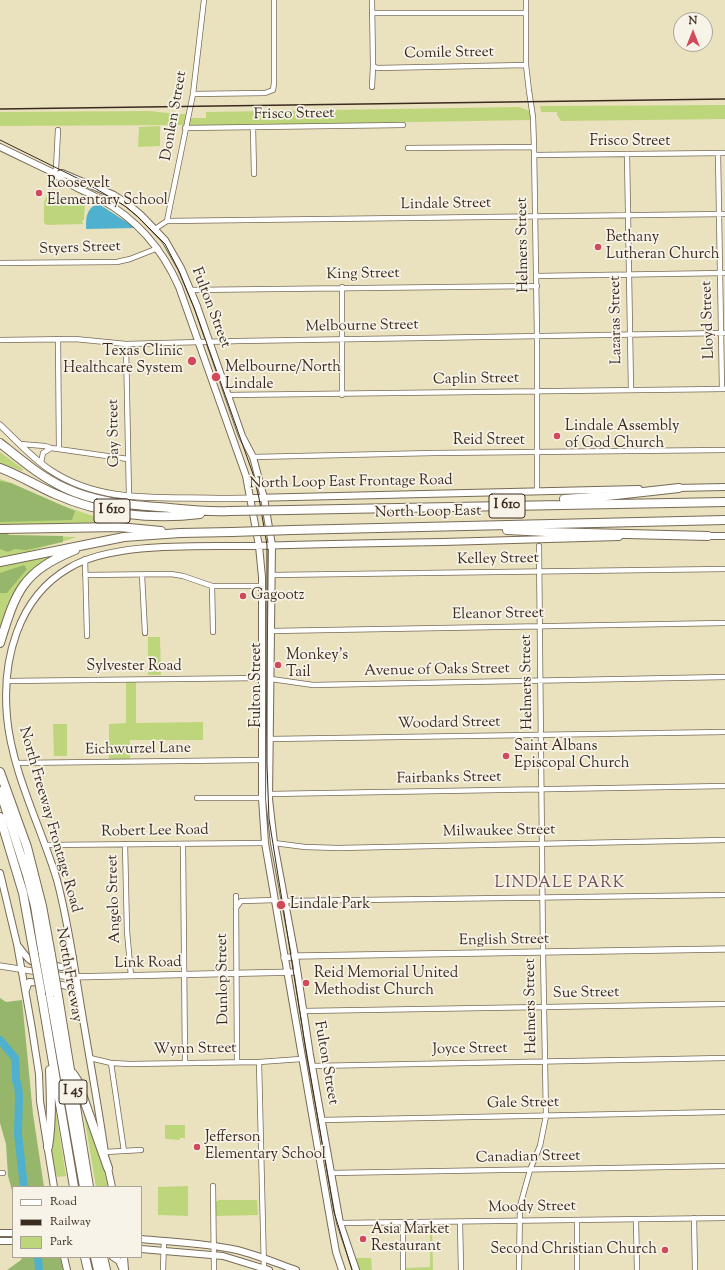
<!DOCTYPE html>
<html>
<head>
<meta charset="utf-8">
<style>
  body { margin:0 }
  #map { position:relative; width:725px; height:1270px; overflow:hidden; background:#eae2bf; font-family:"Sorts Mill Goudy",serif }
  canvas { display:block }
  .legend { position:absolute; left:12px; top:1186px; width:130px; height:72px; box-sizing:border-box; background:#f7f3e8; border:1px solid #aca397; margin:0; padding:5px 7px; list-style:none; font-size:12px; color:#3b2a1e }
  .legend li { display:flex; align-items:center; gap:8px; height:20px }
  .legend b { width:20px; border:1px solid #aca397 }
  .north { position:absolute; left:673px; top:12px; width:40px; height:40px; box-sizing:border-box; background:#f7f3e8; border:1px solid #aca397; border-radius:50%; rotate:0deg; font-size:11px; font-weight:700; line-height:16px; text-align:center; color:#3b2a1e }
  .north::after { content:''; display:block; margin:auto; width:14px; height:18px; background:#d1495b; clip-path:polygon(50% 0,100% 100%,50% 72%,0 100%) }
</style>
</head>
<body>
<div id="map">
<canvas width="725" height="1270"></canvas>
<ul class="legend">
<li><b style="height:5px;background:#fff"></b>Road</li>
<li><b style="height:5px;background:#3b2a1e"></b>Railway</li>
<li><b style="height:11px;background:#bed67b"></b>Park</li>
</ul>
<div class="north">N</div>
</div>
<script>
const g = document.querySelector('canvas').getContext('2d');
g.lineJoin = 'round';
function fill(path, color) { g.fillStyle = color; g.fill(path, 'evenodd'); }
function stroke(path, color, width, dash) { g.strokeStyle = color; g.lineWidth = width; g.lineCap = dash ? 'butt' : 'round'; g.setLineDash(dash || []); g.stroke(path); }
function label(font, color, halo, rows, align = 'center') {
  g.font = font + ' "Sorts Mill Goudy",serif'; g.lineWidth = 3.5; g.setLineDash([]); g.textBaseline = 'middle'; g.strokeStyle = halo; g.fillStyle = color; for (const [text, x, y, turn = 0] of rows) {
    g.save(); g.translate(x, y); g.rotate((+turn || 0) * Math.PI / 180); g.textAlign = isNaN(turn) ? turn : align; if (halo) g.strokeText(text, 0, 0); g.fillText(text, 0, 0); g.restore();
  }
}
const green = new Path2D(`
  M725,105v14l-164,2 -4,-6v-3h-16l-1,-6z
  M519,107l11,4 1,9 -341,6 -2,-2 2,-6h16v-6z
  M150,111c12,1 24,3 36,3l-2,11 -184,1v-14z
  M160,126v20l-22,1 1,-20z
  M48,194l14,3 10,6 13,1 -1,16h-2l1,4 -36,1 -3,-2v-21z
  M0,452l23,17 -1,2 -22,-8z
  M0,479l11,4 47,21 41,14 -2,7 -97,1z
  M0,533h7l2,2 68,2 -46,14 -1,1 -30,6z
  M55,555c-35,19 -45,38 -55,76v-65z
  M148,637h12l1,38h-13z
  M126,681h10v42l67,-1v18h-73v19l-21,1v-36l17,-1z
  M53,724h14v32h-13z
  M54,1109l2,4 10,63 -9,1 -5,-17 -2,-16z
  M84,1115h2l18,53 4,19h-12z
  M165,1125h20v13h-5l-1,2 -13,-1 -1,-1z
  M188,1186v30l-30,-1v-28z
  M219,1200h38l1,15 -42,1 -1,-14z
  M430,1225h2l1,45h-27v-2l24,-1z
  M355,1258h16l1,12h-13z`);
const forest = new Path2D(`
  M0,481l11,2 64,28 -3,9 -72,2z
  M0,533h7l2,2 54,1v6l-37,8 -11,-1 -7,3 -8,-3z
  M24,565l3,4 -20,24h-7v-20z
  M0,998l6,4 16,-2 11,114 11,73h-31v7l-5,-18 -2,-32 -6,-21z
  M22,1257h38l3,13h-56l14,-10z`);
const water = new Path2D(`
  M97,203l39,25 -50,1c0,-13 0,-18 11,-26z`);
const river = new Path2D(`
  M0,1040l15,18 1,12v11l2,4 1,11 -1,38 6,53
  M38,1257l1,13`);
const minor = new Path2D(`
  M372,0l1,66 -1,21
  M526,0v65l3,26 4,26 1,30 3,189v155
  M372,13h154
  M373,66l4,2 149,-3
  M193,94l72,-1 8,-3 1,-7v-83
  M253,127l1,47
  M185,128l218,-3
  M408,148l126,-1
  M627,154l4,236
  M718,154l4,235
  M535,155l190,-2
  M54,173l2,-4 2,-39
  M167,221l558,-7
  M155,229l12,-8 3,-15 23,-112 11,-94
  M0,263l117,-1 13,-3 28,-11
  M536,276l189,-3
  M190,290l347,-4
  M58,339l1,110
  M0,340l75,-1 51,5 113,-3 486,-8
  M126,344l3,153
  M228,395l497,-6
  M342,395v-108
  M20,444l25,2 6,2 77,11
  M253,457l181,-4 291,-3
  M41,463l2,-10 8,-5
  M85,559l2,77
  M85,575l86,-1 12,2 29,10h50
  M142,575l3,58
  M271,575l454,-6
  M212,586l1,46
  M271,631l454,-8
  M271,679l42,6 412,-8
  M7,681l254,-3
  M270,739l455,-7
  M16,763l245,-3
  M270,794l455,-8
  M197,798h65
  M274,843l31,4 33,1 387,-8
  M125,844l2,87 4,45
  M183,844l2,218
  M45,845l220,-2
  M236,896l1,166
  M285,901l440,-6
  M236,908l5,-7h2l32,-1
  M303,1011l422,-7
  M90,1058l21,5 19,1 129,-2 42,-3
  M259,1062l5,208
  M111,1063l13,88
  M312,1066l413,-8
  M322,1120l403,-8
  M105,1152l36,-2
  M0,1173h3
  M331,1173l394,-7
  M213,1186l1,84
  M694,1218l1,52
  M636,1219l1,51
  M577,1220v50
  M403,1222v48
  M460,1222l1,48
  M340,1223l385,-5
  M163,1270l1,-29
  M519,1270l1,-64 10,-36 10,-24 6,-30 -3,-164 -4,-406`);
const tertiary = new Path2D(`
  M0,425c16,15 32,33 50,45 42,28 88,28 137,28 21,0 42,1 64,0
  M284,958l14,-2 427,-7
  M0,966l70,11 227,-5`);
const secondary = new Path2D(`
  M0,147l54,26c3,2 5,4 7,6 12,8 26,13 39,20 37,20 62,49 79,88l67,189 13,70 3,31v221l3,45 66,381 5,28 6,18
  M57,175l5,-2 52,22 14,9 13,11 24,25 16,28 16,38 45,130 11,21 4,15 7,26 8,47 -3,254 5,44 21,113 15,99 30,168 16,47
  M675,488l50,-1
  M251,498l388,-9
  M705,536h20
  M0,873l17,71 15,85 7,45 1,27 14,86
  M18,946c7,8 10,16 21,18
  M50,965l12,2 6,-2 5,-8
  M52,984c8,1 16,0 22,7l4,23 3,2
  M26,990l2,-6 1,-2 14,1
  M105,1153c-7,-49 -16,-97 -24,-146 -7,-42 -13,-86 -24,-127 -16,-53 -45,-108 -50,-163 -5,-56 10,-119 62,-149 45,-27 132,-21 185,-22 63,-2 126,-3 189,-4 59,-2 117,-3 176,-5
  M107,1164l5,23
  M0,1233h13
  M141,1239c32,3 64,4 96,11 20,5 39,13 59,20
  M0,1241h13
  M141,1249l82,7 46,14
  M64,1257l3,13
  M113,1257l6,4 4,9
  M124,1257l1,13`);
const motorway = new Path2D(`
  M0,443c20,16 41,34 65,45 34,16 69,17 105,20 20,2 39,4 59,3
  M0,468c19,7 37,18 55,26 45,20 96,26 145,20
  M564,499l43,-3 72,-8
  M289,510l436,-8
  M0,529l119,-2 42,4
  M292,530l433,-10
  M507,530l39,2 162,4
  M0,562l124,-25 56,-4 52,-1
  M0,643c16,-52 22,-71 75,-93
  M0,772l27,75 15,59 9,49
  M0,791l27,84 8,31 8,49
  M0,817l23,76 11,61
  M41,992l33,195
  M50,994l34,193
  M58,996l31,191
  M73,1074l4,6 31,88
  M48,1147c4,-26 3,-51 2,-77
  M85,1257l3,13
  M95,1257l3,13
  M103,1257l3,13`);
const tram = new Path2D(`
  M0,140l81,40 44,26 12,10 28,28 14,27 16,39 58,164 6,24 8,47v220l2,54 35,219 30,174 18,58`);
const rail = new Path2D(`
  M0,109l725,-10`);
const motorwayBridge = new Path2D(`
  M229,511l60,-1
  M232,532l60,-2
  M34,954l7,38
  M43,955l7,39
  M51,955l7,41`);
const markers = [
  [39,193,4,"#d1495b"],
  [598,247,4,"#d1495b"],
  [192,361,5,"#d1495b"],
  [216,377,5,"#d1495b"],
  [557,436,4,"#d1495b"],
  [243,596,4,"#d1495b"],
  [278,665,4,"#d1495b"],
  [506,756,4,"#d1495b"],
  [281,905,5,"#d1495b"],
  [306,983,4,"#d1495b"],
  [197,1147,4,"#d1495b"],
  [363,1239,4,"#d1495b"],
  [665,1250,4,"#d1495b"]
];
const shields = [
  [507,506,36],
  [112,511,36],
  [73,1092,28]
];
const shieldNames = [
  ["I 610",507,506],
  ["I 610",112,511],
  ["I 45",73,1092]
];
const streetNames = [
  ["Comile Street",449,54,-1],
  ["Frisco Street",294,115,-1],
  ["Donlen Street",175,116,-80],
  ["Frisco Street",630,142],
  ["Lindale Street",446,205,-1],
  ["Helmers Street",524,245,-91],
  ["Styers Street",80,249,-2],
  ["King Street",363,275,-1],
  ["Fulton Street",210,308,69],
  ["Lazaras Street",617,320,-91],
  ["Lloyd Street",709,320,-92],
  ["Melbourne Street",362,327,-1],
  ["Caplin Street",476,380,-1],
  ["Gay Street",115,433,-91],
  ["Reid Street",489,441],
  ["North Loop East Frontage Road",351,483,-1],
  ["North Loop East",428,513,-1],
  ["Kelley Street",498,560,-1],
  ["Eleanor Street",498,615,-1],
  ["Sylvester Road",134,667],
  ["Avenue of Oaks Street",437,671,-1],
  ["Helmers Street",528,682,-91],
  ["Fulton Street",257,685,-90],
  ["Woodard Street",449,724,-1],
  ["Eichwurzel Lane",138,750,-1],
  ["Fairbanks Street",449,779,-1],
  ["North Freeway Frontage Road",49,820,74],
  ["Robert Lee Road",155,832,-1],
  ["Milwaukee Street",499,832,-1],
  ["Angelo Street",115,899,-92],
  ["English Street",504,941,-1],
  ["Link Road",148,964,-1],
  ["North Freeway",68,975,80],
  ["Dunlop Street",224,979,-91],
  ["Sue Street",586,994,-1],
  ["Helmers Street",532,1006,-91],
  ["Wynn Street",195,1050,-1],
  ["Joyce Street",470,1050,-1],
  ["Fulton Street",325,1063,80],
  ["Gale Street",523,1104,-1],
  ["Canadian Street",528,1158,-1],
  ["Moody Street",532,1208,-1]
];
const poiNames = [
  ["Roosevelt",47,184],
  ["Elementary School",47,201],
  ["Bethany",606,238],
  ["Lutheran Church",606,255],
  ["Texas Clinic",183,352,"right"],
  ["Healthcare System",183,369,"right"],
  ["Melbourne/North",225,368],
  ["Lindale",225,385],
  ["Lindale Assembly",565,427],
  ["of God Church",565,444],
  ["Gagootz",251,596],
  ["Monkey's",286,656],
  ["Tail",286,673],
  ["Saint Albans",514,747],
  ["Episcopal Church",514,764],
  ["Lindale Park",290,905],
  ["Reid Memorial United",314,974],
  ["Methodist Church",314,991],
  ["Jefferson",205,1138],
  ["Elementary School",205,1155],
  ["Asia Market",371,1230],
  ["Restaurant",371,1247],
  ["Second Christian Church",657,1250,"right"]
];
const neighbourhoodNames = [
  ["LINDALE PARK",560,884]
];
fill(green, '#bed67b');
fill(forest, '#96b76b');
fill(water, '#4fb1ce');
stroke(river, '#4fb1ce', 8);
stroke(minor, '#786a56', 6);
stroke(tertiary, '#786a56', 7);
stroke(secondary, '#786a56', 8);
stroke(motorway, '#786a56', 10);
stroke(minor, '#fff', 4.5);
stroke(tertiary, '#fff', 5.5);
stroke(secondary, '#fff', 6);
stroke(motorway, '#fff', 8);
stroke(tram, '#3b2a1e', 1);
stroke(rail, '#3b2a1e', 1.5);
stroke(motorwayBridge, '#786a56', 10, []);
stroke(motorwayBridge, '#fff', 8);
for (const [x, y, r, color] of markers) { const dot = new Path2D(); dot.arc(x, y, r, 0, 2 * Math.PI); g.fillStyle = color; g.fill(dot); stroke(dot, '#f7f3e8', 1.5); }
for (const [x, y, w] of shields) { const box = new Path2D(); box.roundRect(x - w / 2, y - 12, w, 24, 3); g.fillStyle = '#f7f3e8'; g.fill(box); stroke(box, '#3b2a1e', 1); }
label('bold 14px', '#3b2a1e', null, shieldNames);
label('15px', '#3b2a1e', '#f7f3e8', streetNames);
label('15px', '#3b2a1e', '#f7f3e8', poiNames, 'left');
g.letterSpacing = '1px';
label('16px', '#725057', '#f7f3e8', neighbourhoodNames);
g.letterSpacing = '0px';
</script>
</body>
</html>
